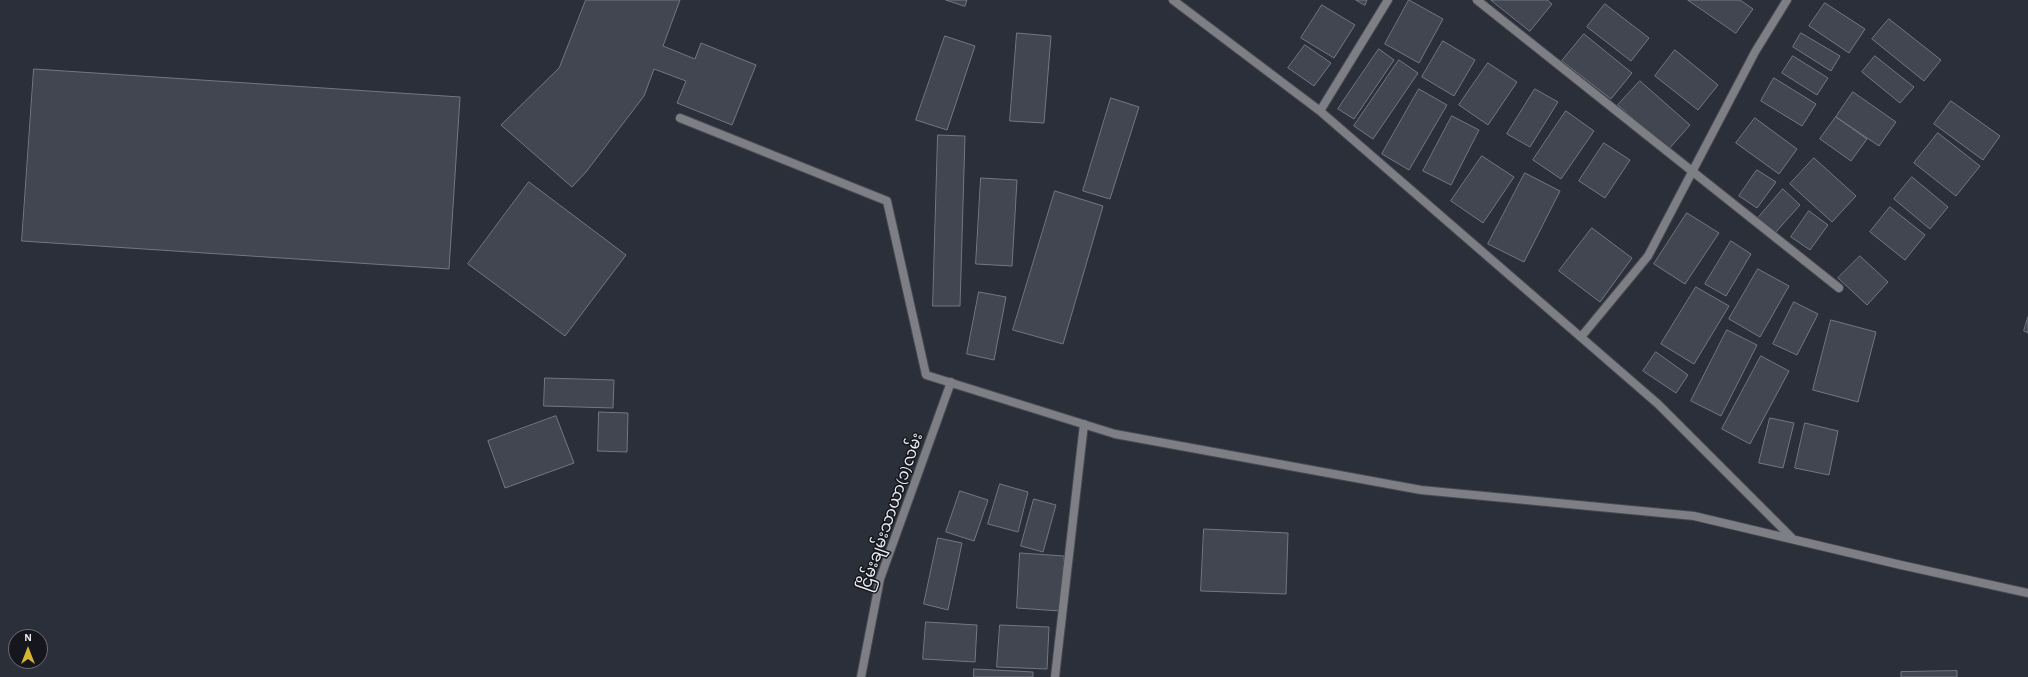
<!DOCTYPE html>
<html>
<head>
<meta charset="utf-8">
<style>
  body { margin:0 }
  #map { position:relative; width:2028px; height:677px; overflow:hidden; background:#2b2f39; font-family:"Alegreya Sans",sans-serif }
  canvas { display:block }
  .north { position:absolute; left:8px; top:629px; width:40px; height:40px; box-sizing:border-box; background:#16171c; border:1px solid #6b6d73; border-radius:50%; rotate:0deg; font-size:11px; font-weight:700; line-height:16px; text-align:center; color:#ebeef5 }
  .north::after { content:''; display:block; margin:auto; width:14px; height:18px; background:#d8b434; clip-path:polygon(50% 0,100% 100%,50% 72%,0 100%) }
</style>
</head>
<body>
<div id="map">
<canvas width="2028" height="677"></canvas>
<div class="north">N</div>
</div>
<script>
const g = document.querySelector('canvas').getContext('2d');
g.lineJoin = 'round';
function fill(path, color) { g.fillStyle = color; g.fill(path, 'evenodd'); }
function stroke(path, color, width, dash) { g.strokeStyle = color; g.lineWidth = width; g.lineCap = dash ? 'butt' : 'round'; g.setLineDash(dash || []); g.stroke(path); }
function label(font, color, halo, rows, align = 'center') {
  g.font = font + ' "Alegreya Sans","Noto Sans Myanmar",sans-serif'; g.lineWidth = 3; g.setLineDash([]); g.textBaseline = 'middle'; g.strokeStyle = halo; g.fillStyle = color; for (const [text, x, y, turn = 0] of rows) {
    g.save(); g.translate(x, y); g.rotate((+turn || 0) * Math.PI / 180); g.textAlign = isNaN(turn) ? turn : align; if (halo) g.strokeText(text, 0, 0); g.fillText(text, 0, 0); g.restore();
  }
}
const building = new Path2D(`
  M586,0h94l-17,46 32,13 6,-16 55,22 -24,60 -55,-22 9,-22 -32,-12 -10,27 -58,76 -14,15 -71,-62 58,-57z
  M946,0h21l-2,6z
  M1356,0h11l-2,5z
  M1409,0l34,19 -24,44 -34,-19z
  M1491,0h56l5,4 -22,27z
  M1688,0h52l13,9 -17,24z
  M1825,3l40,26 -16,24 -40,-27z
  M1605,4l44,34 -18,23 -44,-34z
  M1322,5l33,20 -21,33 -33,-20z
  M1889,19l52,41 -17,21 -52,-42z
  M1017,33l34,3 -7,87 -34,-2z
  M1801,33l39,23 -9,15 -38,-24z
  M1584,34l48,39 -21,26 -49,-38z
  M945,36l30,10 -28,84 -31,-10z
  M1443,41l32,19 -21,36 -32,-19z
  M1305,45l26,18 -17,23 -26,-18z
  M1379,49l15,11 -40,59 -16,-10z
  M1675,50l43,35 -20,25 -43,-34z
  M1793,56l35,22 -11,17 -35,-22z
  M1875,56l39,31 -14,16 -38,-31z
  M1399,60l19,13 -45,66 -19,-13z
  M1488,63l29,19 -29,43 -29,-20z
  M34,69l426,28 -11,172 -427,-28z
  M1774,78l42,26 -14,22 -41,-25z
  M1640,81l50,44 -22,25 -50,-45z
  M1419,89l28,16 -38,65 -27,-16z
  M1535,89l23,13 -28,45 -23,-13z
  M1853,92l43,30 -17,24 -43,-29z
  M1111,98l28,9 -29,92 -27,-8z
  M1951,101l49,35 -17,24 -49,-36z
  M1566,111l28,20 -33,48 -28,-19z
  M1452,116l27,14 -28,55 -28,-14z
  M1836,117l31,22 -16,22 -31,-22z
  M1755,118l42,31 -18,25 -43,-31z
  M1938,133l42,33 -24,30 -42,-33z
  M938,135l27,1 -5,170h-27z
  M1604,143l26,17 -25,38 -26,-17z
  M1482,156l32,21 -31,46 -32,-22z
  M1814,158l42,38 -24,26 -42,-38z
  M1757,170l19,12 -19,26 -18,-12z
  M1525,173l35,18 -36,71 -36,-18z
  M1912,177l36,30 -18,22 -36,-30z
  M981,178l36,2 -5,86 -36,-2z
  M529,182l97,73 -61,81 -97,-72z
  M1783,189l17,16 -25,28 -17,-15z
  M1055,191l48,15 -40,138 -50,-14z
  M1890,207l35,28 -20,25 -35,-28z
  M1809,211l19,14 -18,25 -19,-13z
  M1687,213l32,20 -34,51 -31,-20z
  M1592,228l40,30 -32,44 -41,-31z
  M1731,241l20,13 -25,42 -21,-12z
  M1860,256l28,26 -21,23 -29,-27z
  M1758,269l31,17 -29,51 -31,-18z
  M1696,287l33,19 -35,58 -33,-20z
  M979,292l27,5 -12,63 -27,-6z
  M1794,302l24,12 -21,41 -24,-11z
  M2028,317v16l-4,-2z
  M1831,320l45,12 -18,70 -45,-12z
  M1727,330l30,15 -36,71 -30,-15z
  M1656,352l32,23 -12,18 -33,-22z
  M1761,356l28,15 -39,73 -28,-15z
  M545,378l69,2 -1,28 -69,-2z
  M599,412l29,1 -1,39 -29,-1z
  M556,416l18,47 -69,25 -17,-47z
  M1770,418l24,5 -11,45 -24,-5z
  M1805,423l33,8 -9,44 -34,-7z
  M1000,484l28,8 -10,40 -30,-8z
  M960,491l28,9 -14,41 -28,-9z
  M1034,499l22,6 -13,47 -22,-6z
  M1204,529l84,4 -2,61 -85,-3z
  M938,538l24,5 -14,67 -24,-6z
  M1020,553l44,3 -4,55 -43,-3z
  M926,622l51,3 -2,37 -52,-3z
  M1000,625l49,2 -2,42 -50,-2z
  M974,669l59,3v5h-59z
  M1957,671v6h-56v-5z`);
const street = new Path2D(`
  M1173,0l147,111
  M1388,0l-68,111 338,293 135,135
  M1477,0l362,288
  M680,118l207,83 39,174 189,59 306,56 273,26 207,49 127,28
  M1581,337l67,-81 107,-204 32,-52
  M861,677l19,-98 71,-197
  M1055,677l29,-253`);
const streetNames = [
  ["ငြိမ်းချမ်းသာယာ(၁)လမ်း",891,512,-71]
];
fill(building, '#424651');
stroke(building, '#737783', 1);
stroke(street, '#464a53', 10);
stroke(street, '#7d7f84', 8);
label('16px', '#ebeef5', '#16171c', streetNames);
</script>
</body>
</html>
